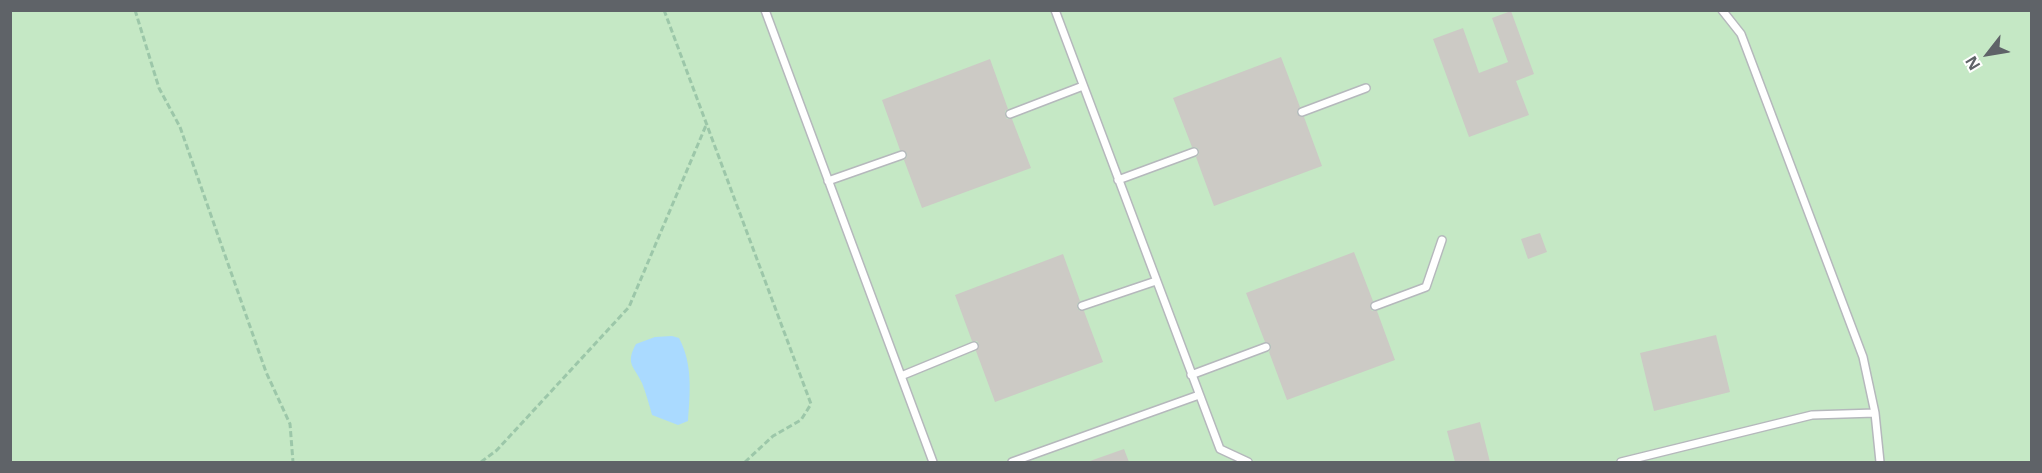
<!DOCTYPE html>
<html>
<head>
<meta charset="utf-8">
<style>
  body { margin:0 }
  #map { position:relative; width:2042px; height:473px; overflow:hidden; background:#f1efe8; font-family:"Noto Sans",sans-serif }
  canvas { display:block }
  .frame { position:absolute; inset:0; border:12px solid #5f6368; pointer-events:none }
  .north { position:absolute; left:1958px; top:24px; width:60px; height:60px; -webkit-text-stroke:4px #fff; paint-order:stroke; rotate:239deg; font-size:16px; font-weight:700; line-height:24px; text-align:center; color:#5f6368 }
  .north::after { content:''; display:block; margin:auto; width:21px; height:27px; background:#5f6368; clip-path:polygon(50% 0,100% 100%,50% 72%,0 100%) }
</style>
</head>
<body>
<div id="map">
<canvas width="2042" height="473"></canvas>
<div class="frame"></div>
<div class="north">N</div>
</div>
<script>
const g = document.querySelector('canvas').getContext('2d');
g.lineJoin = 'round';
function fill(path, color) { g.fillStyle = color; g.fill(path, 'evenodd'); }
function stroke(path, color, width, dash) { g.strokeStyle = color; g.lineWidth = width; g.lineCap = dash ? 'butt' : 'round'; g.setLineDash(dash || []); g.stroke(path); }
const green = new Path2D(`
  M10,11h2021v451h-2020z`);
const water = new Path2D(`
  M672,336l7,2c14,26 11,55 9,83l-10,4 -26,-10c-3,-11 -6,-22 -10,-32 -8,-17 -17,-19 -6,-39l19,-7z`);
const building = new Path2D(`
  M1511,11l23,63 -18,7 13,34 -60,22 -36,-98 30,-11 16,45 29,-11 -16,-44z
  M1281,57l19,50 -3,4v3l7,3 18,49 -108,40 -18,-49 3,-3v-4l-3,-3h-4l-19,-49z
  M990,59l18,50 -3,2v4l2,4h5l19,49 -109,40 -18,-48 3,-3v-4l-7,-3 -18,-50z
  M1540,233l7,19 -19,7 -7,-20z
  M1354,252l19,49 -3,6 2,4h5l18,49 -108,40 -18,-48 2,-4v-3l-6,-3 -19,-49z
  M1063,254l17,47 -3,3v4l3,3h4l19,51 -108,40 -19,-51 3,-7 -2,-3h-5l-17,-46z
  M1716,335l14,57 -76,19 -14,-58z
  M1480,422l10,40h-35l-8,-31z
  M1124,449l5,13h-39v-1z`);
const path = new Path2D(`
  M135,10l24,78 21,39 86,245 24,52 3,38
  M664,10l147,394 -10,16 -28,16 -28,26
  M481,462l16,-12 132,-143 78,-184`);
const lane = new Path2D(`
  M765,10l168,452
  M1055,10l165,439 28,13
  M1722,10l19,24 122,323 12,56 5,49
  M1302,112l64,-24
  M1010,114l73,-28
  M1118,180l76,-28
  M828,181l74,-26
  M1082,306l74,-25
  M1375,306l51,-19 16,-47
  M1191,375l75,-28
  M901,376l73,-30
  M1012,462l187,-67
  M1621,462l191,-47 63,-2`);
fill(green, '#c5e8c5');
fill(water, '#aadaff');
fill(building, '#cccac5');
stroke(lane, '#b5b8bc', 10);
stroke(path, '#9cc7a9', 3, [6, 3]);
stroke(lane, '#fff', 7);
</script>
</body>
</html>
